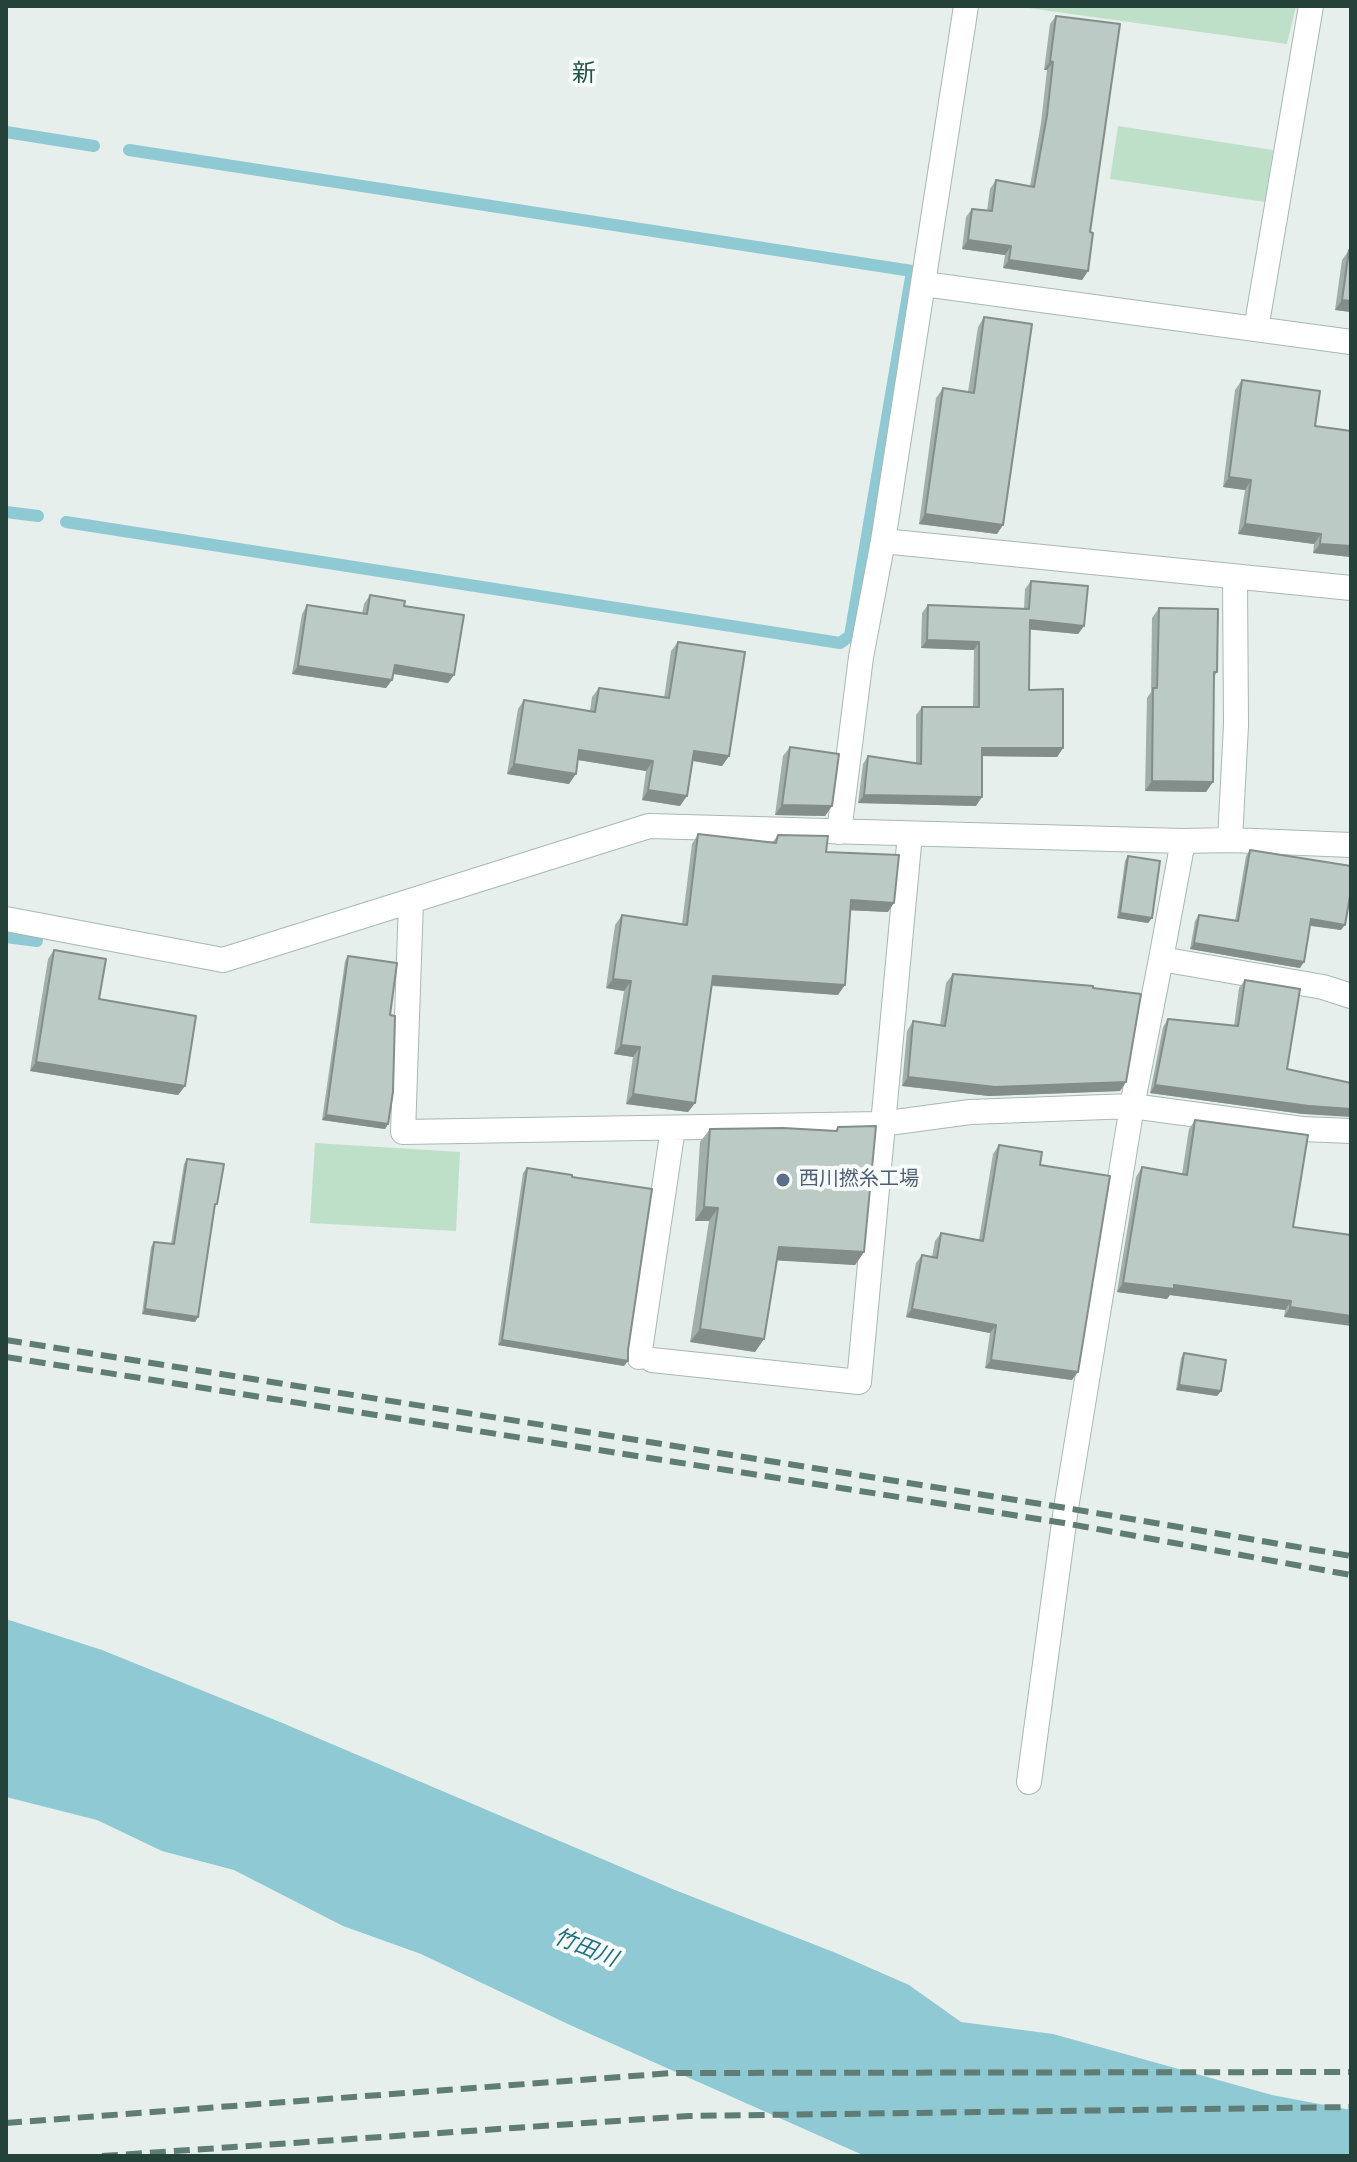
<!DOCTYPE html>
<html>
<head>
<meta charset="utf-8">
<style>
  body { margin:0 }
  #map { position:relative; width:1357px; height:2162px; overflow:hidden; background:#e6efeb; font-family:"Roboto Condensed",sans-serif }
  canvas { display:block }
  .frame { position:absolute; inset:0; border:8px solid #24423a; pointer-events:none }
</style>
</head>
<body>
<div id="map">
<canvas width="1357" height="2162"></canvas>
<div class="frame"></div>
</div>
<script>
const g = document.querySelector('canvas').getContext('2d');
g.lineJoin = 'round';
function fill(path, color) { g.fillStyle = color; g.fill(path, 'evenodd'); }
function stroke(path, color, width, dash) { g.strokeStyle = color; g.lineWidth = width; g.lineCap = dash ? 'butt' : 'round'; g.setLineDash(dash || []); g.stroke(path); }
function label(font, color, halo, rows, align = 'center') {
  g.font = font + ' "Roboto Condensed","Noto Sans JP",sans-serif'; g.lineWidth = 8; g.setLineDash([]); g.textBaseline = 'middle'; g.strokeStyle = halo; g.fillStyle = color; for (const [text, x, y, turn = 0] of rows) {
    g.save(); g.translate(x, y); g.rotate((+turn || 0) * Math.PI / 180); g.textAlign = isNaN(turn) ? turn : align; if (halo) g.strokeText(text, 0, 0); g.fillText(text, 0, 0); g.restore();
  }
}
const green = new Path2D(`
  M1014,6h282l-9,38z
  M1118,126l155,24 -8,52 -155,-23z
  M315,1143l145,9 -4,79 -146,-8z`);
const water = new Path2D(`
  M6,1619l96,31 178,72 395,168 161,63 73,32 52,37 92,12 219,61 79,15v46h-486l-295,-131 -149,-71 -78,-28 -109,-56 -72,-19 -65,-31 -91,-23z`);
const stream = new Path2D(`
  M6,132l88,14
  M6,512l32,4
  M66,522l774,121 10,-7 62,-365 -783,-121
  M6,937l31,4`);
const street = new Path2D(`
  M924,284l427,58
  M1256,329l55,-323
  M883,541l468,47
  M839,832l22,-175 22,-116 83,-535
  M1230,840l6,-115 -1,-147
  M411,901l-8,231 478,-8 89,-12 162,-6 29,-147 22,-118
  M6,919l217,41 426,-134 534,15 47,-1 121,5
  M1161,959l162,28 28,9
  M639,1357l34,-229
  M652,1360l207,22 51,-548
  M1029,1782l37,-274 66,-402 170,23 49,2`);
const rail = new Path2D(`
  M6,1340l1060,168 285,48
  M6,1357l1058,166 287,52
  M6,2123l667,-50 678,-1
  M102,2156l587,-40 662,-9`);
const wall = new Path2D(`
  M1056,16l34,216 -2,39 -6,9 -79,-12 2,-13 -43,-6 4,-32 6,-8 15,2 3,-22 6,-9 34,6 11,-63 6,-53h-3l6,-46z
  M1349,250l2,1v61l-16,-2 7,-50z
  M984,317l13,217 -78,-10 17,-126 7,-10 25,4 10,-65z
  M1242,380l73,46 36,5v126l-38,-4 1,-9 -76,-10 7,-44 -22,-3 12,-97z
  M1031,581l53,45 -6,8 -48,-5 -1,61 34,58 -6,9 -75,-1 -6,50 -118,-3 5,-39 5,-8 48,7v-48l6,-8h51l1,-57 -53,-2 1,-35 6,-8 96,4 1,-20z
  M370,595l34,11 50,69 -6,8 -55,-9 -1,6 -6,8 -94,-14 10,-60 5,-9 55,9 2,-10z
  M1159,608l58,64 -3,5 -8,115 -61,-1 2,-93 4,-6 1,-74z
  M678,642l51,114 -7,10 -29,-5 -13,45 -38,-6 4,-29 -68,-11 -9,24 -62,-10 11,-65 6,-9 66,11 2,-14 7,-9 65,10 7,-47z
  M790,747l42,59 -7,10 -50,-1 8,-59z
  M698,834l74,9 6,-8 48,17 62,60 -38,-2 -12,85 -126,-9 -17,117 -7,9 -62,-8 7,-47 -19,-3 10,-63 -18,-3 9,-63 7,-10 60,9 10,-80z
  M1250,850l91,80 -31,-4 -10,42 -110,-19 5,-28 4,-6 36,6 11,-65z
  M1128,856l24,62 -4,5 -31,-5 8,-57z
  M54,950l45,49 86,87 -7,9 -148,-24 18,-112z
  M348,956l42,59 -2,109 -3,5 -63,-9 23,-159z
  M953,974l173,108 -6,9 -131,5 -87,-10 5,-55 6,-10 27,4 6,-42z
  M1245,980l42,89 16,45 -153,-21 13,-66 5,-8 66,7 5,-38z
  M1195,1120l98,107 58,8 -67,82 1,-7 -115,-15 -3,4 -50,-7 19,-115 6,-10 40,7 7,-45z
  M838,1127l26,125 -9,13 -78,-5 -13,79 -9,13 -65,-10 19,-121h-14l5,-79 10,-13 125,2z
  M999,1145l41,20 32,215 -87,-12 5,-35 -84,-16 10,-54 6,-8 10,2 3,-16 6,-8 38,7 14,-86z
  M187,1159l28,49 -17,109 -3,5 -53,-8 9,-67 3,-5 17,2 13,-80z
  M527,1168l45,9 52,189 -126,-21 25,-172z
  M1184,1353l37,38 -4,5 -41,-6 5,-32z`);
const shadedWall = new Path2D(`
  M1050,61l3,1 -6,8h-3z
  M968,240l43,6 -6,9 -43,-6z
  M1009,260l79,11 -6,9 -79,-12z
  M1342,300l9,1v11l-16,-2z
  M1229,477l22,3 -6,10 -22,-3z
  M925,514l78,11 -6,9 -78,-10z
  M1245,524l76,10 -7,10 -76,-10z
  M1320,544l31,2v11l-38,-4z
  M1030,620l54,6 -6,8 -54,-5z
  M927,640l52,2 -5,8 -53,-2z
  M395,665l59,10 -6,8 -59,-10z
  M298,666l94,14 -6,8 -94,-14z
  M982,748h81l-6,9 -81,-1z
  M579,750l74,11 -7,10 -74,-12z
  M694,751l35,5 -7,10 -34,-6z
  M514,764l62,10 -7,10 -62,-10z
  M1152,781l61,1 -7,10 -61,-1z
  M648,790l39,6 -7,10 -38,-6z
  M864,795l118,2 -6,9 -118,-3z
  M782,805l50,1 -7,10 -50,-1z
  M851,900l43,3 -6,9 -44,-2z
  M1120,913l32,5 -4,5 -31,-5z
  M1311,919l34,6 -4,5 -34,-5z
  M1194,943l110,19 -4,6 -110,-19z
  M713,976l132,9 -7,10 -131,-10z
  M613,979l18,2 -7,10 -18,-3z
  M621,1045l19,2 -7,10 -19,-3z
  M36,1062l149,24 -7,9 -148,-24z
  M908,1077l218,5 -6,9 -131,5 -87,-10z
  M1155,1085l196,24v8l-48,-3 -153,-21z
  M633,1094l62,9 -7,9 -62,-8z
  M326,1115l62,9 -3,5 -63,-9z
  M704,1207l14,1 -9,13h-14z
  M779,1247l85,5 -9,13 -85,-5z
  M1123,1283l51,2 117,16 -6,9 -115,-15 -3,4 -50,-7z
  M1290,1307l61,9v10l-67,-9z
  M145,1309l53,8 -3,5 -53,-8z
  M912,1309l84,16 -6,8 -84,-16z
  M700,1329l64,10 -9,13 -65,-10z
  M502,1340l126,21 -4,5 -126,-21z
  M991,1360l87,12 -6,8 -87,-12z
  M1179,1385l42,6 -4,5 -41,-6z`);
const building = new Path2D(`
  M1056,16l64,8 -30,208 3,1 -5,38 -79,-11 2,-14 -43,-6 4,-31 20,2 4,-31 38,7 13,-72 6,-53 -3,-1z
  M1349,250l2,1v50l-9,-1z
  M984,317l48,7 -29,201 -78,-11 18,-126 31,5z
  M1242,380l78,11 -5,35 36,5v115l-31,-2 1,-10 -76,-10 6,-44 -22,-3z
  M1031,581l57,5 -4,40 -54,-6 -1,70 34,-1v59h-81v49l-118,-2 4,-39 53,8 1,-57h57v-65l-52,-2 1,-35 101,4z
  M370,595l35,6 -1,5 60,9 -10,60 -59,-10 -3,15 -94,-14 9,-61 60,9z
  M1159,608l59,1 -1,63h-3l-1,110 -61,-1 1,-93h4z
  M678,642l67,10 -16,104 -35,-5 -7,45 -39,-6 5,-29 -74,-11 -3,24 -62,-10 10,-64 71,12 4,-24 70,10z
  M790,747l49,7 -7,52 -50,-1z
  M698,834l78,9 2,-8 50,1 -2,16 73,3 -5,48 -43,-3 -6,85 -132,-9 -18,127 -62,-9 7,-47 -19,-2 10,-64 -18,-2 9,-64 65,10z
  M1250,850l101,16v24l-6,35 -34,-6 -7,43 -110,-19 5,-28 39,6z
  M1128,856l32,5 -8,57 -32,-5z
  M54,950l52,9 -7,40 97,17 -11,70 -149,-24z
  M348,956l49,7 -7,52 5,1 -2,76 -5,32 -62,-9z
  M953,974l140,12v2l48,6 -15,88 -131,5 -87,-10 5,-56 32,5z
  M1245,980l55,9 -13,80 64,14v26l-42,-3 -154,-21 13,-66 70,7z
  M1195,1120l113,15 -15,92 58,8v81l-61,-9 1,-6 -117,-16v4l-51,-6 19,-116 45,8z
  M876,1126l-12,126 -85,-5 -15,92 -64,-10 18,-121 -14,-1 6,-78 73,-1 54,3 1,-4z
  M999,1145l43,7 -2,13 70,11 -32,196 -87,-12 5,-35 -84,-16 10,-54 15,3 4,-25 42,8z
  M187,1159l37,5 -7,40h-2l-17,113 -53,-8 9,-67 20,2z
  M527,1168l45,7v2l80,12 -24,161v11l-126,-21z
  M1184,1353l42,7 -5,31 -42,-6z`);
const markers = [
  [783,1180,8,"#5c6f8a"]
];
const serviceNames = [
  ["西川撚糸工場",799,1180]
];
const waterNames = [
  ["竹田川",585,1949,22]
];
const quarterNames = [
  ["新",584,75]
];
fill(green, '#bfe0c8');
fill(water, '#8ec9d4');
stroke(stream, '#8ec9d4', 12);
stroke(street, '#a8b8b2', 26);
stroke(street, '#fff', 24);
stroke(rail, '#5f7d75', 6, [16, 8]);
fill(wall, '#a1aea9');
fill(shadedWall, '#838d89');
fill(building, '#bbcac4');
stroke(building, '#838d89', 2);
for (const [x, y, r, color] of markers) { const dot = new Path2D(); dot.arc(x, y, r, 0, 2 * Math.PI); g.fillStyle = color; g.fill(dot); stroke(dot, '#f7fbf9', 3); }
label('20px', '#4e5e75', '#f7fbf9', serviceNames, 'left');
label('italic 22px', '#1c6f80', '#f7fbf9', waterNames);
label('24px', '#1f5548', '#f7fbf9', quarterNames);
</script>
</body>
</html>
